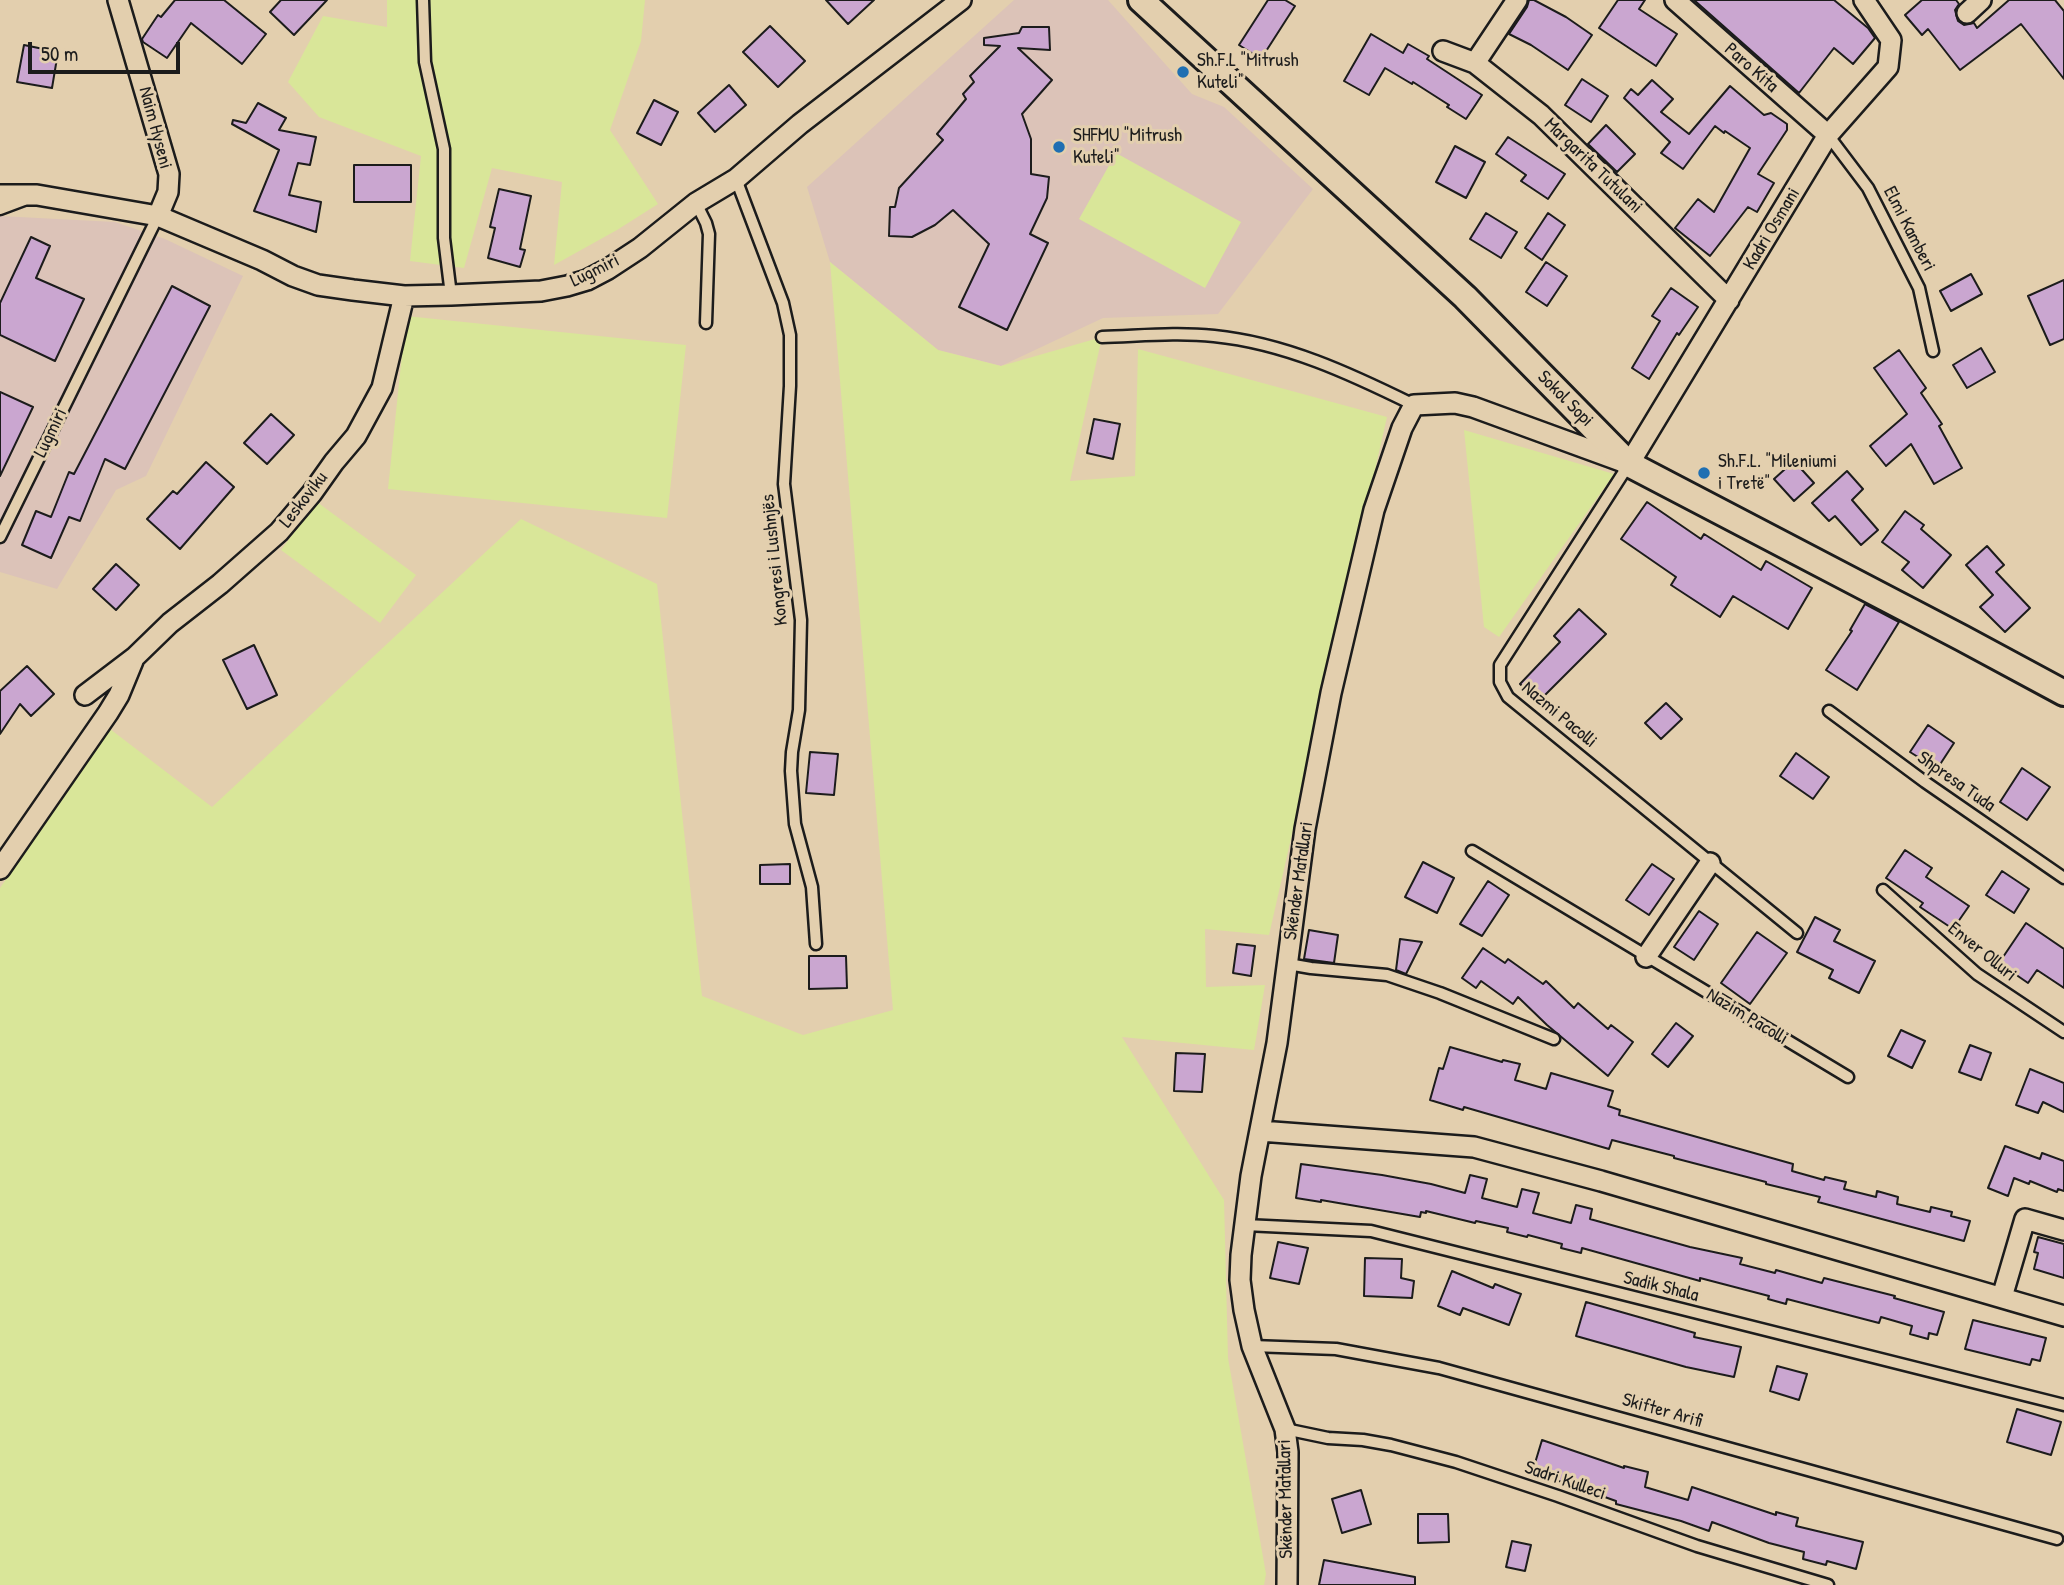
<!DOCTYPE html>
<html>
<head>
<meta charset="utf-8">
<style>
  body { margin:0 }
  #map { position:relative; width:2064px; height:1585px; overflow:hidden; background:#e3cfae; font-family:"Patrick Hand",sans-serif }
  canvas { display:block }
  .scale { position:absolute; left:28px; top:42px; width:152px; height:32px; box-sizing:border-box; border:4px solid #1c1c1c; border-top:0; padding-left:9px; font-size:21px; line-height:24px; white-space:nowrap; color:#1c1c1c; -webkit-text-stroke:5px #e3cfae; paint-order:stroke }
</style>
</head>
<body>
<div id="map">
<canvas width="2064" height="1585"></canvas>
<div class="scale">50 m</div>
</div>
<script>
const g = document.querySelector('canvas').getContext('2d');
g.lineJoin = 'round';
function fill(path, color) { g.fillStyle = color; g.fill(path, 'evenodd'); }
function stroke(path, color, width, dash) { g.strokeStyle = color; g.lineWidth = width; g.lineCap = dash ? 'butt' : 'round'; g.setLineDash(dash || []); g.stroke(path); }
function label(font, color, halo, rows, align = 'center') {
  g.font = font + ' "Patrick Hand",sans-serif'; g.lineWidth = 6; g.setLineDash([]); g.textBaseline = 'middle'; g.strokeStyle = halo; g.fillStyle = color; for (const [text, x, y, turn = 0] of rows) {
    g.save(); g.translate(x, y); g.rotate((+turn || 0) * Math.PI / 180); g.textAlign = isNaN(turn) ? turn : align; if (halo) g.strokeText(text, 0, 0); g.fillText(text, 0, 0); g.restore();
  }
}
const built = new Path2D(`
  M1014,0h94l84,94 32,13 89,82 -95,125 -115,4 -102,48 -63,-16 -108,-88 -23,-75z
  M0,216l115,6 50,17 78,37 -97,200 -30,14 -59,99 -57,-17z`);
const green = new Path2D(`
  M387,0h258l-4,41 -31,89 48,74 -41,26 -63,35 8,-83 -70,-14 -28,100 -54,-7 11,-105 -102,-39 -31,-35 35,-66 64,11z
  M1116,153l125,69 -36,66 -126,-69z
  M830,262l108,88 63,16 101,-29 -32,144 65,-5 3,-127 249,68 -118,518 -64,-6 1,58 59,-2 -11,65 -132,-13 102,163 4,158 38,216 -2,11h-1264v-697l110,-159 102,78 309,-288 136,65 45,412 101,39 90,-25z
  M406,316l280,29 -19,173 -279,-29z
  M1464,430l150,44 -115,163 -15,-10z
  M317,502l99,73 -36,48 -99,-73z`);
const building = new Path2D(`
  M175,0h49l42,34 -24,30 -51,-41 -24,35 -24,-16 -1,-3 16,-24 3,2z
  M281,0h46l-33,35 -24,-23z
  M826,0h48l-26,24z
  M1268,0h17l10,6 -34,53 -22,-14z
  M1529,0h5l32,17 26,18 -24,35 -37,-25 -22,-11 18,-27z
  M1618,0h27l-6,9 38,25 -21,32 -57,-38z
  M1694,0h140l34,28 7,10 -22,26 -19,-16 -35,45z
  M1922,0h34l3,4 -4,6 3,11 6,4 10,-2 3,5 32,-28h46l9,11v68l-43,-55 -61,46 -32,-41 -6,6 -17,-20z
  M770,26l35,35 -27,26 -35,-35z
  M1022,27h27l1,23 -32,-2 34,32 -30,34 9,25v35l18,3 -2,21 -17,36 18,9 -41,87 -48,-23 30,-63 -36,-34 -18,15 -23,12 -23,-1 1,-29h5l4,-19 44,-48 -6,-6 29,-35 -3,-5 11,-12 -4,-6 30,-30 -16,-1v-7l35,-5z
  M1371,34l32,19 5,-9 21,12 -2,3 55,36 -16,24 -19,-12 2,-2 -36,-23 -1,2 -27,-16 -16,27 -25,-14z
  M24,45l34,7 -6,36 -35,-6z
  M1582,79l26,17 -17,26 -26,-17z
  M1652,80l21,19 -12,13 28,22 41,-48 34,29 7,-2 16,11v6l-29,44 16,9 -17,29 -9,-5 -38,49 -35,-28 23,-29 16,13 36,-64 -25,-17 -1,2 -9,-7 -32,43 -22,-16 9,-11 -46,-44 7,-9 7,6z
  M729,85l17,20 -31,27 -17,-19z
  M654,100l24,12 -17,33 -24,-12z
  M258,103l28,15 -7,12 37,7 -6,28 -12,-2 -9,32 32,7 -5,30 -62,-21 25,-61 -47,-26 1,-4 13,3z
  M1606,125l29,29 -18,18 -29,-28z
  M1508,137l57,37 -17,25 -27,-18 5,-6 -30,-21z
  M1455,146l30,16 -19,36 -30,-16z
  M354,165h57v37h-57z
  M499,189l32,7 -11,53 5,1 -5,17 -32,-9 7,-30 -5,-1z
  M1486,213l31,19 -16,26 -31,-19z
  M1548,213l17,12 -23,35 -17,-12z
  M31,237l19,9 -14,32 48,21 -29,62 -55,-26v-32z
  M1546,262l21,14 -20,30 -21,-14z
  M1971,274l11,20 -31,17 -11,-20z
  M2064,280v59l-14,6 -22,-49z
  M172,286l38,20 -85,163 -20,-10 -25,62 -11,-4 -18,41 -29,-13 14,-34 15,6 18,-45 5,2z
  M1671,288l27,19 -19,28 -2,-2 -28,46 -17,-11 28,-47 -8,-5z
  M1981,348l14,24 -28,16 -14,-23z
  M1899,350l27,38 -5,5 21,31 -3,2 23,42 -28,16 -23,-40 -25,22 -16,-20 37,-32 -33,-46z
  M0,392l33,15 -33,69z
  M271,414l23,21 -27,29 -23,-21z
  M1094,419l26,5 -7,35 -26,-6z
  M1794,461l20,22 -20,18 -20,-22z
  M206,462l28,25 -54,62 -33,-30 26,-28 4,3z
  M1847,471l16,18 -11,11 26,30 -17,15 -26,-29 -6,5 -17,-18z
  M1647,502l54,37 3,-5 57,36 5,-9 46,27 -24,41 -55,-33 -13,21 -49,-32 5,-8 -55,-38z
  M1905,511l19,14 -3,4 30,26 -28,33 -21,-18 7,-8 -27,-20z
  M1987,546l17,19 -8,7 34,36 -25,24 -25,-25 13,-12 -27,-30z
  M116,564l23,21 -23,25 -23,-21z
  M1865,604l34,18 -42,68 -31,-20 26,-39 -2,-1z
  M1579,609l27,25 -67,67 -19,-17 40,-42 -6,-6z
  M254,645l23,50 -30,14 -24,-49z
  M27,666l27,28 -23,22 -11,-12 -20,30v-43z
  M1666,703l16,16 -21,20 -16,-16z
  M1928,725l26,18 -17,26 -27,-17z
  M810,752l28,2 -4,41 -28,-2z
  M1796,753l33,24 -16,22 -33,-23z
  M2022,768l28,19 -23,33 -27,-18z
  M1905,850l27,18 -6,9 43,29 -16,23 -33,-22 3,-4 -37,-25z
  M1423,862l31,16 -17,35 -32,-16z
  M790,864v20h-30v-19z
  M1652,864l22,15 -25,36 -23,-15z
  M2002,871l27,18 -15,24 -28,-18z
  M1488,881l21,14 -27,41 -22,-12z
  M1699,911l19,13 -24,36 -20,-13z
  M1815,917l25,13 -6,11 41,20 -16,32 -30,-15 4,-8 -36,-18z
  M2026,923l38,26v39l-27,-18 -9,13 -29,-20z
  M1309,930l29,5 -4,28 -30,-4z
  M1757,932l30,21 -37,51 -29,-21z
  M1400,939l22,3 -16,32 -10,-4z
  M1237,944l18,2 -4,30 -18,-3z
  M1483,948l22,15 3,-4 35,25 3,-3 28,27 4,-5 30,26 3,-4 22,17 -25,34 -61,-51 -29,-28 -5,7 -32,-23 -5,7 -14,-10z
  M809,956h37l1,32 -38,1z
  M1676,1023l17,13 -25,31 -16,-13z
  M1901,1030l24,11 -13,27 -24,-12z
  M1970,1045l21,8 -10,27 -22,-8z
  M1450,1047l52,15 1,-2 17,4 -5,16 31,9 5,-16 62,18 -5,15 12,4 -1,5 174,49 -1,7 32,9 1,-3 21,5 -2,7 32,8 1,-6 21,6 -1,7 33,8 1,-5 21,5 -1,4 19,5 -6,20 -146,-39 2,-5 -54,-13v-2l-92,-24v-2l-62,-16 -3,9 -145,-42 -1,3 -33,-10 9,-32 4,1z
  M1176,1053l29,1 -3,38 -28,-1z
  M2030,1069l34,14v29l-21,-10 -5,11 -22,-8z
  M2005,1146l35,13 2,-6 22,8v30l-6,-2 -1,3 -27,-11 -1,3 -15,-6 -6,18 -20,-8z
  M1301,1164l81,11 49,9 34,9 5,-18 17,4 -5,19 35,9 5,-18 17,4 -6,20 38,10 5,-18 16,4 -2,10 100,28 52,11 -2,6 35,9 1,-3 46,13 2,-5 71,18 -1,2 50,14 -7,23 -8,-2 -1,6 -18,-5 2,-8 -31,-9 -2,6 -92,-24 -1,5 -18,-5 1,-3 -69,-18v3l-118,-33 -1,5 -20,-5 1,-4 -34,-9 -1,2 -20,-5 1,-4 -32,-7 -1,2 -49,-12v2l-5,-1 -1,5 -99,-17v2l-25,-4z
  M2038,1237l26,7v34l-30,-9 4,-16 -4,-1z
  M1278,1242l30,6 -9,36 -29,-6z
  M1365,1258l37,1 -1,19 13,3 -2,17 -48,-2z
  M1452,1271l41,17 2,-4 26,10 -12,31 -46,-17 -3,7 -22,-9z
  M1586,1302l109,31 -1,4 47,10 -7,30 -48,-10 -110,-31z
  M1973,1320l73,18 -6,23 -8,-2 -2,6 -65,-16z
  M1777,1366l30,8 -8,26 -29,-9z
  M2017,1409l44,13 -10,33 -44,-13z
  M1542,1440l82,28v-2l24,6 -3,15 43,13 4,-13 84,28v-3l22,6 -2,8 67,16 -7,27 -29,-8 -1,4 -23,-6 1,-7 -35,-9 -57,-21 -3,9 -28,-10 -65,-17v-3l-31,-11 1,-1 -54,-16z
  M1361,1490l10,34 -29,9 -10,-34z
  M1418,1514h30l1,28 -31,1z
  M1512,1541l19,4 -6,26 -19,-4z
  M1324,1560l91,17v8h-96z`);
const service = new Path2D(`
  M423,0l2,62 19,87v89l7,57
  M1828,135l40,53 51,100 14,63
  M736,179l47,124 7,32v51l-6,98 17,136 -2,90 -7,42 -1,19 4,53 17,63 4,57
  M696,203l10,20 3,11 -3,89
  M0,209l24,-9
  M1102,337c37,-1 74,-5 112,-1 71,7 137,38 200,69
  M1629,464l-129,201v17l8,15 289,236
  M0,537l158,-321
  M1829,711l96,71 139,96
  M1472,851l376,226
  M1883,890l94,84 87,58
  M1288,964l23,4 76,7 53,18 114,46
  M1245,1225l126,6 693,174
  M1252,1346l84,3 103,19 618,171
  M1285,1429l43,9 35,2 28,5 65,17 102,34 139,50 131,39`);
const minor = new Path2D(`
  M118,0l51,174 -1,18 -10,24
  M1675,0l153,135
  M1967,13l14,-13
  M1443,51l32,12 66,52 188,185
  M1475,63l42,-63
  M0,195h37l121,21 104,44 31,16 25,9 35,5 51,6 47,-1 90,-4 26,-5 20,-6 21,-11 32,-21 56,-45 40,-24 64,-55 161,-124
  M85,695l50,-38 35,-34 50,-39 59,-52 33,-39 22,-31 22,-26 26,-48 22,-92
  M0,869l108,-156 11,-18 14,-34
  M1646,957l64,-94
  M1260,1131l214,16 127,34 463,135
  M2002,1297l23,-78 39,11
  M1287,1585l1,-133 -3,-23 -33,-83 -8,-36 -4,-30 1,-25 10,-79 26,-133 28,-214 26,-136 43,-183 28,-82 12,-23 41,-2 18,4 156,57 199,-329 60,-68 3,-27 -27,-40`);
const tertiary = new Path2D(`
  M1141,0l324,297 164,167 333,174 102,55`);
const markers = [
  [1183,72,7,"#1f6fb2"],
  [1059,147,7,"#1f6fb2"],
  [1704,473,7,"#1f6fb2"]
];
const poiNames = [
  ["Sh.F.L \"Mitrush",1197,61],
  ["Kuteli\"",1197,83],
  ["SHFMU \"Mitrush",1073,136],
  ["Kuteli\"",1073,158],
  ["Sh.F.L. \"Mileniumi",1718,462],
  ["i Tretë\"",1718,484]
];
const streetNames = [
  ["Paro Kita",1751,68,41],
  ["Naim Hyseni",155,128,75],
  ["Margarita Tutulani",1593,166,44],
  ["Kadri Osmani",1772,229,-59],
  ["Elmi Kamberi",1909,229,63],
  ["Lugmiri",595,271,-26],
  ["Sokol Sopi",1565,399,45],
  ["Lugmiri",51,433,-64],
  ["Leskoviku",304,500,-52],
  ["Kongresi i Lushnjës",775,560,-96],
  ["Nazmi Pacolli",1559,715,40],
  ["Shpresa Tuda",1956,782,35],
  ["Skënder Matallari",1299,881,-82],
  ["Enver Olluri",1982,952,39],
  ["Nazim Pacolli",1747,1017,31],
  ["Sadik Shala",1661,1287,14],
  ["Skifter Arifi",1662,1411,16],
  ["Sadri Kulleci",1565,1481,19],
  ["Skënder Matallari",1286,1499,-91]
];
fill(built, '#dcc3b8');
fill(green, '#d9e699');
fill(building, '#caa6d0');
stroke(building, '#1c1c1c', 2);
stroke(service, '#1c1c1c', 15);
stroke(minor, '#1c1c1c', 24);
stroke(tertiary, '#1c1c1c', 30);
stroke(service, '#e3cfae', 10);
stroke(minor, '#e3cfae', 19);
stroke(tertiary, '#e3cfae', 24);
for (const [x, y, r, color] of markers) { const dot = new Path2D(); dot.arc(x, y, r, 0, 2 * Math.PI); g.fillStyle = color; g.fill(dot); stroke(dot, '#e3cfae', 2.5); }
label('19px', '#1c1c1c', '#e3cfae', poiNames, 'left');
label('19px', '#1c1c1c', '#e3cfae', streetNames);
</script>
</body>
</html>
